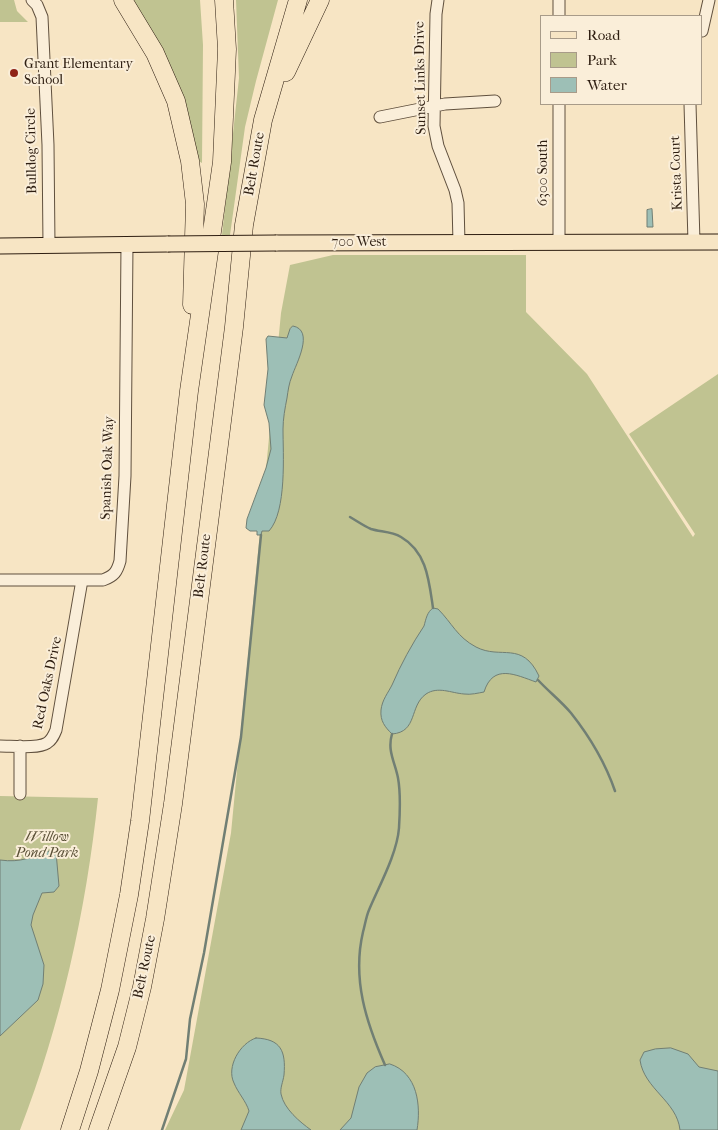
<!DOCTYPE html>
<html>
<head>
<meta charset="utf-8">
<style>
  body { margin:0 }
  #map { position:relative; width:718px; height:1130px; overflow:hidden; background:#f7e5c4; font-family:"IM FELL French Canon",serif }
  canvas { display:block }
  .legend { position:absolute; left:540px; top:15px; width:162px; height:90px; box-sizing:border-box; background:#faeed9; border:1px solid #a89b89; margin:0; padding:6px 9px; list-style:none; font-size:15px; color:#2e1e11 }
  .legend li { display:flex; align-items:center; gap:10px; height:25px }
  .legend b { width:25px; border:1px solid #a89b89 }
</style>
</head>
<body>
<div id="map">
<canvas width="718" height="1130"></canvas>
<ul class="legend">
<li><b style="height:6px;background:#f7e5c4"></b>Road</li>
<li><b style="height:14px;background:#c0c391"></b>Park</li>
<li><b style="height:14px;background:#9dbfb6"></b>Water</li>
</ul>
</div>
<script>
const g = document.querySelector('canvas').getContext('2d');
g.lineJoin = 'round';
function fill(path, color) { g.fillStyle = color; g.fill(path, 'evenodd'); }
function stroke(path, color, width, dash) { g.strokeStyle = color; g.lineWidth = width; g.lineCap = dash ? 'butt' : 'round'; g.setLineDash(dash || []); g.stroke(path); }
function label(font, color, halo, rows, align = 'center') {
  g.font = font + ' "IM FELL French Canon",serif'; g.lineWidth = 4; g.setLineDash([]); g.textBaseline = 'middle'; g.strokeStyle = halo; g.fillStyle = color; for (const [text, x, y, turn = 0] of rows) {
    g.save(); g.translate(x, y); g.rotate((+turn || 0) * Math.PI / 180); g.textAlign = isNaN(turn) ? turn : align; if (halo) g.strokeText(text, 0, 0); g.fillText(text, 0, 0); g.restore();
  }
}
const green = new Path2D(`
  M0,0h14l3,11 11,11h-28z
  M130,0h70l3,45 -1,118 -5,-3z
  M236,0h42l-22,81 -11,46 -15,108h-8l17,-157z
  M333,255h193v57l61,62 106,163 2,-3 -66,-100 89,-60v756h-553l19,-40 47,-257 50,-520 9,-48z
  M0,796l98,2c-12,113 -37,226 -78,332h-20z`);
const water = new Path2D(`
  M652,209l1,18h-6v-17z
  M293,326c22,4 3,38 -1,50 -3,7 -4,15 -5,22 -2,10 -4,21 -4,31 0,25 4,82 -14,102h-7l-1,4h-4v-4h-7l-4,-3 1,-9 19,-51 5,-19 -2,-26 -5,-18 4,-36 -2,-30 2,-3 19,2 3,-9z
  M433,608l5,1c14,14 19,28 38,38 25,13 46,-7 63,29l-3,6c-20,-7 -43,-19 -52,10 -6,1 -13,3 -20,2 -13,-1 -26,-8 -38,0 -17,12 -8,38 -34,40 -7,-7 -12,-13 -11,-24 1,-10 7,-17 11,-25 9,-21 20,-41 32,-59 2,-7 3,-14 9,-18z
  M52,850l4,2 3,34 -5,6 -12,1 -9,22 -2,10 13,40 -1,19 -5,16 -38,36v-176c21,3 32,-3 52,-10z
  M256,1038c25,1 30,13 28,37 -1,7 -4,13 -3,19 3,15 19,28 30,36h-70l8,-19c-3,-10 -11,-18 -15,-28 -8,-16 6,-40 22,-45z
  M671,1048l17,6 11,13 19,4v59h-38c-3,-29 -36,-41 -40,-70l4,-8 11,-3z
  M390,1064c28,9 31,42 27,66h-77l11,-12 8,-31 8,-14 8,-6z`);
const stream = new Path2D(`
  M350,517c7,4 14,9 21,12 9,3 20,2 30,8 26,15 28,44 32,71
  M538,680c10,11 23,21 33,33 19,24 34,49 44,78
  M385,1065c-19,-43 -33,-86 -22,-133 2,-7 3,-15 6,-22 10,-24 28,-56 30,-82 1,-16 2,-34 -1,-50 -3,-16 -11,-27 -6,-44
  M162,1130l24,-71 4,-40 14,-66 37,-216 20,-202`);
const minor = new Path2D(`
  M32,0l5,5 5,12 6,128 1,100
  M438,0l-2,14 -2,112 4,20 17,44 3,13 1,40
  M559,0v16
  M702,31l7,-31
  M559,104v139
  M690,104l4,138
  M380,117l65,-13 50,-3
  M0,580h103c11,-4 14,-8 17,-19l5,-85 2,-232
  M0,746c12,0 38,3 47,-3 5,-3 7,-8 9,-13l26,-150
  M20,794v-48`);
const major = new Path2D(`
  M276,243l442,-1
  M0,246l168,-2`);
const highway = new Path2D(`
  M123,0l32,53 21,48 14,60 5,43 -3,101
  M286,72l34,-72
  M70,1130l19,-59 21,-81 19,-95 11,-74 49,-430 33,-229 5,-113 -3,-49
  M98,1130l29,-83 15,-60 13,-68 18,-115 61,-477 10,-102 19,-105 35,-120`);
const majorBridge = new Path2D(`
  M168,244l108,-1`);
const markers = [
  [14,73,5,"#8f2418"]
];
const poiNames = [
  ["Grant Elementary",24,65],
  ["School",24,81]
];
const streetNames = [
  ["Sunset Links Drive",421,78,-91],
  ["Bulldog Circle",32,151,-91],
  ["Belt Route",255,164,-80],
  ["6300 South",544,173,-90],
  ["Krista Court",677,173,-92],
  ["700 West",359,243],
  ["Spanish Oak Way",108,468,-88],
  ["Belt Route",203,566,-83],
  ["Red Oaks Drive",48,683,-78],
  ["Belt Route",145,967,-78]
];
const parkNames = [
  ["Willow",47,838],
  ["Pond Park",47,854]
];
fill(green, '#c0c391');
fill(water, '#9dbfb6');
stroke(water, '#717f74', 1);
stroke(stream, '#717f74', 2.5);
stroke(minor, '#60503e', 13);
stroke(major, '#2e1e11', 17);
stroke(highway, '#2e1e11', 19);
stroke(minor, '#faeed9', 11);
stroke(major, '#f7e5c4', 15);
stroke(highway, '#f7e5c4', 18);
stroke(majorBridge, '#2e1e11', 17, []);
stroke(majorBridge, '#f7e5c4', 15);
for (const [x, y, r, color] of markers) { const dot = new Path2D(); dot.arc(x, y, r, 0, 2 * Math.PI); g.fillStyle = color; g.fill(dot); stroke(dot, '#faeed9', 2); }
label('14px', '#2e1e11', '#faeed9', poiNames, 'left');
label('14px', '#2e1e11', '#faeed9', streetNames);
label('italic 14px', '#5a5037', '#faeed9', parkNames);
</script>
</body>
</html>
